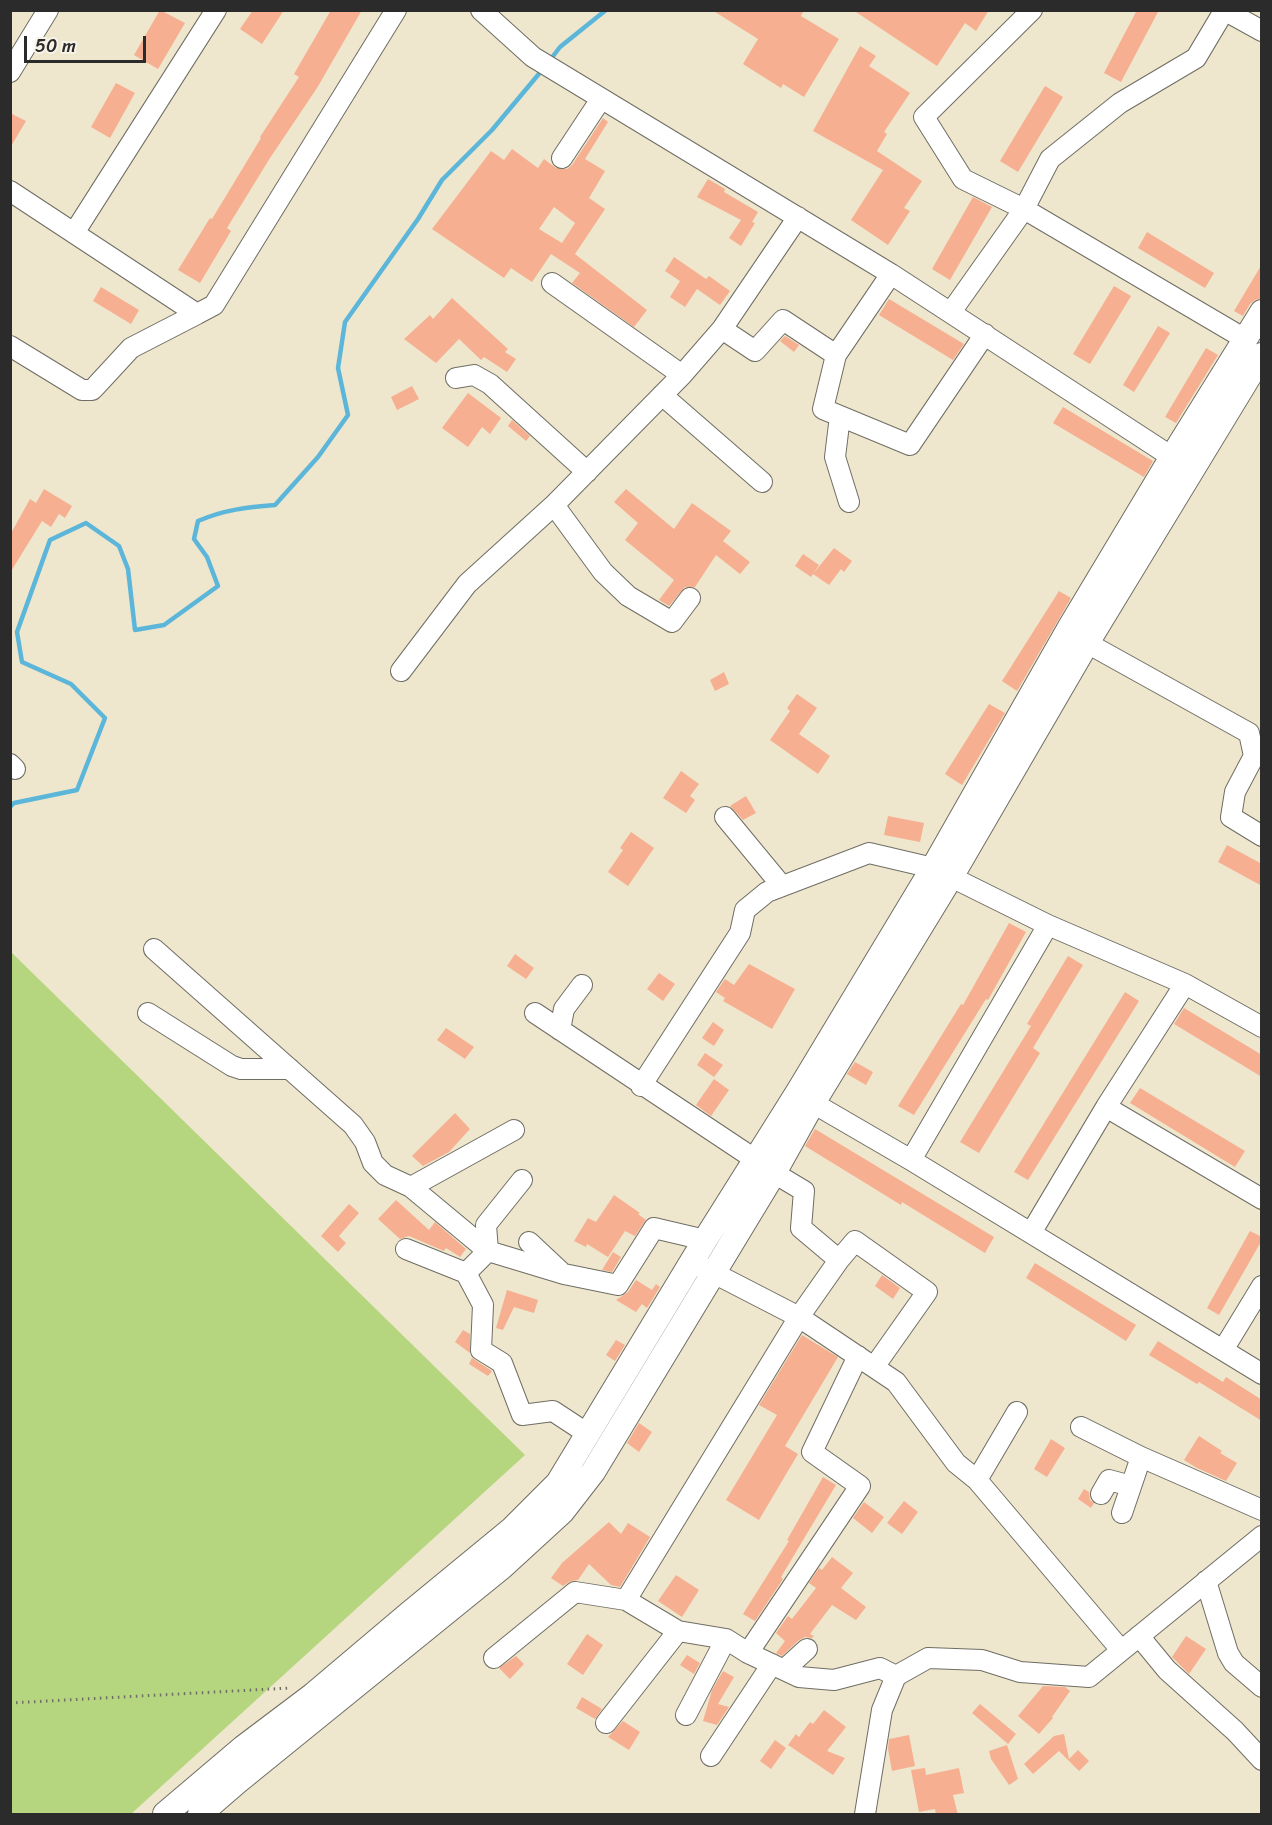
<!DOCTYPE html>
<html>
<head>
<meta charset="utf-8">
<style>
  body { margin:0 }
  #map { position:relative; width:1272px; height:1825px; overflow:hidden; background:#eee7cd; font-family:Sriracha,sans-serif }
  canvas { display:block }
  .frame { position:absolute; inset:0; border:12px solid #2b2b2b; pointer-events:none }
  .scale { position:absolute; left:24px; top:36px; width:122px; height:27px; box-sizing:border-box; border:3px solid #2b2b2b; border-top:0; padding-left:8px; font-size:18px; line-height:21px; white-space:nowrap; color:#2b2b2b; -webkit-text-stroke:4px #f7f3e8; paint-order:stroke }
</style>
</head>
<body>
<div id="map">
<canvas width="1272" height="1825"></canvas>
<div class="frame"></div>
<div class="scale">50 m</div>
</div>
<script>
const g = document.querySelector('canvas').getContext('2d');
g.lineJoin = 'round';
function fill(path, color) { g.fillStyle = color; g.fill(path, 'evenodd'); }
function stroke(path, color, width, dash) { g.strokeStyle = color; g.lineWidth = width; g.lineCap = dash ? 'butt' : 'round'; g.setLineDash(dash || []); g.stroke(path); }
const green = new Path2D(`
  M10,951l515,504 -394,359h-120z`);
const stream = new Path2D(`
  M550,60l10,-13 46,-37
  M10,807l4,-4 63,-13 28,-72 -34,-34 -49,-22 -5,-30 33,-92 36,-17 33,23 9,23 7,61 29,-5 54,-39 -11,-29 -13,-18 4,-18c25,-11 50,-14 77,-16l43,-48 30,-42 -10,-47 7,-46 73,-103 24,-39 50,-50 51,-61`);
const building = new Path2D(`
  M160,10l25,13 -27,46 -24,-14z
  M253,10h31l-22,34 -22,-15z
  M331,10h31l-45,78 -47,70 -43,70 4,3 -31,52 -22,-13 32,-52 2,1 49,-81 -1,-1 39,-60 -5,-3z
  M712,10h92l-3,6 38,23 -35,58 -21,-13 -2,4 -38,-24 15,-25z
  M853,10h136l-13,21 -11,-8 -28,43z
  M1137,10h22l-38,72 -17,-9z
  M860,46l16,10 -7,10 41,27 -26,39 3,2 -10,17 45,30 -18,27 6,3 -22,34 -37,-25 32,-50 -70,-39z
  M116,83l19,10 -25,45 -19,-11z
  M1045,86l18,11 -45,75 -18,-11z
  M10,113l16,8 -16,27z
  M603,118l5,4 -23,37 20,12 -16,27 16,11 -30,45 72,56 -13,17 -62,-44 8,-10 -29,-19 -19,28 -21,-14 -7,10 -72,-49 59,-78 13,9 8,-11 26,19 6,-9 12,9 11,1 5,-4zM554,207l21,16 -13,20 -23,-14z
  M708,179l17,10 -1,3 34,20 -6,10 3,1 -14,23 -12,-8 12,-18 -44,-23z
  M973,197l19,10 -42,73 -18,-11z
  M1147,232l67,41 -9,15 -67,-40z
  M674,257l32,22 3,-3 21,15 -10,14 -23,-16 -12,18 -15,-10 10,-16 -15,-10z
  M1262,264v34l-7,2 -5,4 -7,12 -9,-5z
  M1114,286l17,10 -41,68 -17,-10z
  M101,287l38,23 -8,14 -38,-23z
  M452,298l56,51 -3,3 11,7 -9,13 -23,-15 -3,3 -22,-21 -23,24 -32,-24 26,-24 3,4z
  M889,299l75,45 -11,16 -74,-45z
  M1158,326l12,7 -36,59 -11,-7z
  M785,336l14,9 -5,7 -14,-11z
  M1206,348l12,7 -42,68 -11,-6z
  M412,386l7,13 -22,11 -6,-13z
  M468,393l33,25 -11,16 -8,-7 -14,20 -26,-19z
  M1063,407l90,54 -9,16 -91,-54z
  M512,420l18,16 -4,5 -18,-15z
  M44,489l28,17 -7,12 -6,-4 -8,13 -9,-6 -32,52v-38l20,-36 6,4z
  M626,489l48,40 18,-26 39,28 -8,10 27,21 -10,12 -24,-19 -21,32h-10l-16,19 -10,-6 15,-20 -49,-40 13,-17 -24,-21z
  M834,548l18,13 -8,11 -3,-3 -12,16 -16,-11z
  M803,554l16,11 -8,12 -16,-11z
  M1059,591l12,7 -54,93 -15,-10z
  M724,672l5,12 -14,7 -5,-11z
  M797,694l20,14 -18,26 31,22 -12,18 -48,-34 20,-29 -3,-3z
  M989,704l16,9 -43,72 -17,-11z
  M681,771l18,13 -9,12 5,4 -9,13 -23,-15z
  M746,796l10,17 -13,7 -13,-14z
  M888,816l36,7 -4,19 -36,-7z
  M631,832l23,16 -26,38 -20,-14 15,-22 -3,-2z
  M1227,845l35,19v22l-44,-24z
  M1009,923l17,9 -38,68 -2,-1 -72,116 -16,-9 63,-102 2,1z
  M515,954l19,14 -8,11 -19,-13z
  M1068,956l15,9 -50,83 7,5 -61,100 -19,-11 71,-116 -4,-2z
  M749,964l46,25 -23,40 -49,-28 2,-3 -9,-6 9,-13 9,6z
  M659,973l16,11 -12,17 -16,-12z
  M1125,992l14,9 -111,179 -14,-8z
  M1184,1008l78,47v22l-88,-53z
  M713,1022l11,8 -10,16 -12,-8z
  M446,1028l28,19 -9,12 -28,-19z
  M705,1053l18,12 -9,12 -17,-12z
  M855,1062l18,10 -7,13 -19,-11z
  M714,1079l15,11 -18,26 -15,-11z
  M1140,1088l105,63 -10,16 -105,-64z
  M455,1113l15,16 -21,23 -26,14 -11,-10z
  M815,1129l179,108 -9,16 -83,-51 -1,3 -96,-59z
  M614,1195l26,18 -2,1 8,6 -11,16 -10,-5 -17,26 -21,-13 -1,3 -12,-6 14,-23 8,4z
  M396,1200l33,30 6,-8 31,27 -6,8 -14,-9 -2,3 -35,-15 -9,3 -22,-20z
  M349,1204l10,9 -20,23 7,7 -8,9 -17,-16z
  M1250,1231l12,6v3l-43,75 -12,-7z
  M613,1252l8,5 -9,15 -10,-2z
  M1035,1263l101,62 -10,16 -100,-63z
  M882,1275l18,13 -7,11 -18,-13z
  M636,1280l16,10 4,-6 4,3 -13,21 -5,-4 -6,8 -20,-12 12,-8z
  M507,1290l31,10 -4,13 -20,-6 -11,23 -7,-2z
  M463,1330l7,4v19l-15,-11z
  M802,1335l36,22 -53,89 13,8 -39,66 -33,-20 51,-85 -18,-10z
  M616,1340l9,5 -10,16 -9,-6z
  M1158,1341l65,41 3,-5 36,23v21l-63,-39 -2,2 -48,-29z
  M472,1358l20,13 -4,5 -19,-12z
  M639,1423l13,9 -13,20 -12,-9z
  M1199,1436l23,15 -2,2 17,10 -11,18 -29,-13 -13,-8z
  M1051,1439l14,9 -18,29 -13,-8z
  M823,1477l13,8 -55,92 2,2 -28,42 -12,-7 46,-73 -2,-1z
  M1084,1489l5,3 1,8 4,3 -3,5 -13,-9z
  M904,1501l14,11 -16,22 -15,-11z
  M864,1502l20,15 -12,16 -19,-15z
  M609,1522l12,12 7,-11 22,14 -30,50 -9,-2 -22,-21 -11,16 -7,1 -8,5 -12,-8 11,-15z
  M832,1557l21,16 -12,15 25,19 -10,13 -24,-15 -22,29 4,2 -2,2 -7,-1 -6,3 -17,16 -6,-3 9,-12 -9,-8 12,-17 4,3 24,-31 -7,-5 10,-15 3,2z
  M676,1575l23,15 -17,27 -24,-16z
  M587,1634l16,11 -20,30 -16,-11z
  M1186,1636l20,13 -17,25 -17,-17z
  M687,1655l13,8 -6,11 -14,-9z
  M516,1656l8,8 -14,15 -11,-11z
  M723,1671l11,6 -16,27 11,3 -12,18 -14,-4 9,-31z
  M1043,1686l22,1 5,4 -18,26 1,1 -14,16 -21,-18z
  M582,1697l20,12 -7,10 -19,-11z
  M980,1704l36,30 -8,10 -36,-31z
  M824,1710l22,17 -19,24 18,7 -12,17 -45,-30 8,-11 3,3 11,-15 3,2z
  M623,1721l17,11 -11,18 -21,-13z
  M1064,1734l5,25 9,-9 11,11 -10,10 -20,-20 -26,23 -9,-10 30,-28z
  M909,1735l6,31 -23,5 -4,-22 1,-10z
  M775,1740l11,8 -15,21 -11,-8z
  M1007,1745l11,34 -9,6 -18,-26 -2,-8z
  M925,1768l1,7 33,-7 5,25 -11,2 5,20h-22l-1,-6 -16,3 -8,-42z`);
const path = new Path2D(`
  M10,1703l280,-15`);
const minor = new Path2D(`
  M481,10l52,47 358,217 281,183
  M1032,10l-108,107 39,62 61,30 221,130
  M1224,10l38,21
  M10,72l38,-62
  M562,158l39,-59
  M10,191l187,123 17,-9 182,-295
  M74,233l142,-223
  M891,274l-55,81 -13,54 87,36 75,-111
  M552,283l130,92
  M951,312l73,-103 26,-50 70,-56 76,-45 28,-47
  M722,329l33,22 28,-31 53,35
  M10,346l72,44h10l3,-3 36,-39 66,-34
  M456,378l18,-3 16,9 97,88
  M662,395l100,87
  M840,416l-5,41 14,45
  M690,598l-18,24 -44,-26 -25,-24 -49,-67 128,-130 40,-46 76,-112
  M1087,643l162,90 5,23 -19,36 -4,25 31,19
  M401,671l66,-87 87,-79
  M10,764l5,5
  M725,817l57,69
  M154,949l199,176 12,17 8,21 12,12 26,12 77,64 76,23 54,11 36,-57 51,12
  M148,1013l84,53 9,3h49
  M535,1013l221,147
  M560,1030l4,-21 18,-24
  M641,1086l99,-153 5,-23 22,-18 102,-39 64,15 115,57 137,59 77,43
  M813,1103l98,57 351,214
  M1106,1107l156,92
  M911,1160l137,-235
  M774,1173l30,18 -3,37 38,32
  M411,1187l103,-57
  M1031,1233l75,-126 79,-123
  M529,1242l31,29
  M406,1249l60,24 17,32 -2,45 21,13 20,52 31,-4 35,23
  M700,1266l99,51 97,65 60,81 21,17 144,170
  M466,1273l22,-22 -2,-26 36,-45
  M1223,1350l39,-64
  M1081,1427l60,30 121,53
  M977,1480l40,-68
  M1101,1494l8,-14 22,6
  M1122,1513l19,-56
  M1206,1581l22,72 6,10 28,24
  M626,1600l173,-283 40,-57 16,-19 72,51 -53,75
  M1139,1636l28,34 68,61 27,29
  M748,1653l112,-167 -48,-34 46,-96
  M494,1658l81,-66 51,8 52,31 48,8 22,14 51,24 35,3 46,-12 16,8 32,-18 54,2 38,12 69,5 173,-141
  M785,1669l22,-20
  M686,1715l40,-76
  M606,1723l72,-92
  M711,1756l61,-92
  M865,1814l17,-104 14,-34`);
const tertiary = new Path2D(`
  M165,1814l79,-67 69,-52 97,-82 102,-84 46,-46 147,-243 93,-148 135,-224 137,-241 102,-170 90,-145
  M200,1814l37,-32 265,-215 60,-55 31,-40 181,-299 39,-70 138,-226 136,-234 175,-288`);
fill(green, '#b5d67e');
stroke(stream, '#5cb6da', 4.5);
fill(building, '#f6af90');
stroke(minor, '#6f6d64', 22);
stroke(tertiary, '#6f6d64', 26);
stroke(path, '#6f6d64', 3, [1.5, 4.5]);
stroke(minor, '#fff', 20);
stroke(tertiary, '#fff', 24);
</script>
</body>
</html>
